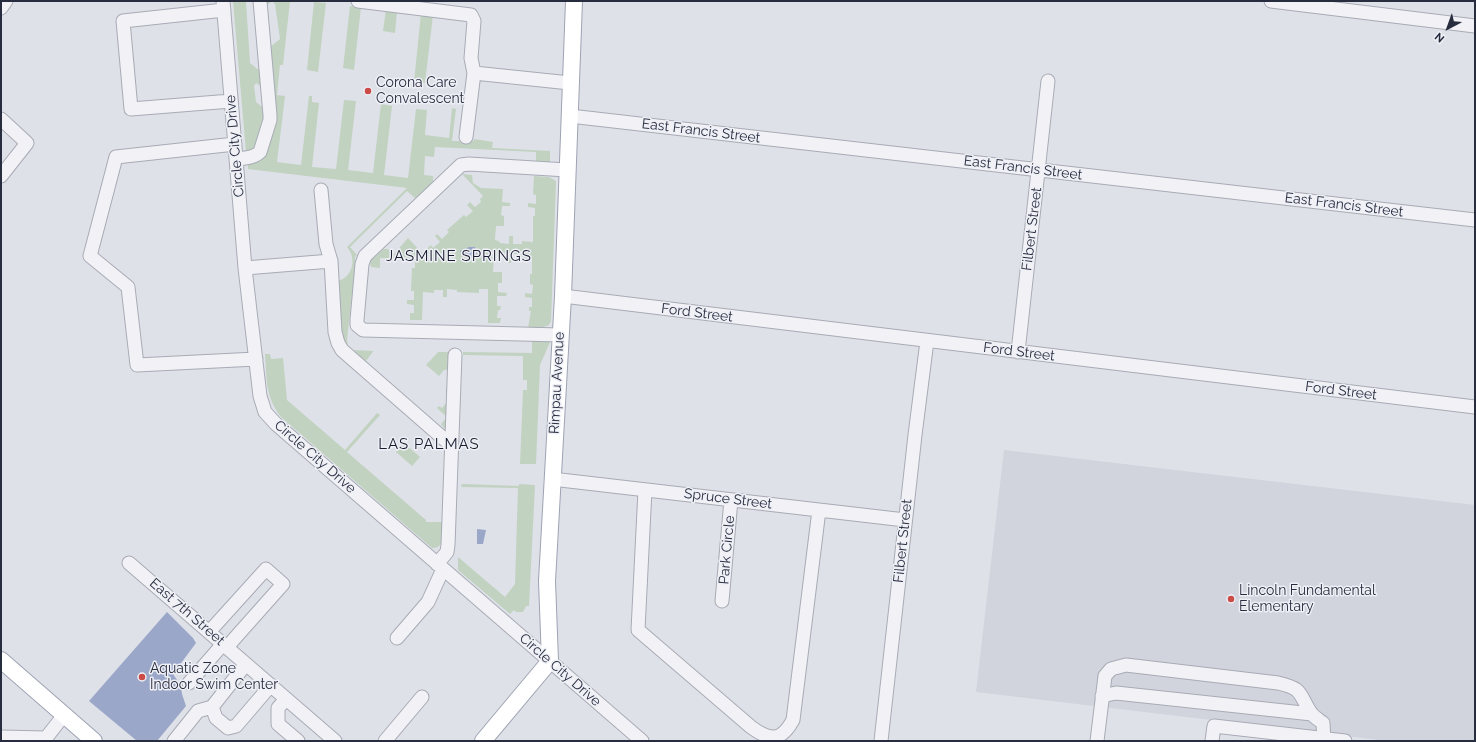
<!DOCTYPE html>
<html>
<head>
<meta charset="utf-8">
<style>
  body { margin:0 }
  #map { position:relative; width:1476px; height:742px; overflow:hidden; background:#dfe1e8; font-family:Raleway,sans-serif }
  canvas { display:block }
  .frame { position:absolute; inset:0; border:2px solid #282c3f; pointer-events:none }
  .north { position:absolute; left:1428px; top:8px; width:40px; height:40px; -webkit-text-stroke:3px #eef0f6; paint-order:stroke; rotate:221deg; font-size:11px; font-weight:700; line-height:16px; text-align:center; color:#282c3f }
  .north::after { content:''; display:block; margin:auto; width:14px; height:18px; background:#282c3f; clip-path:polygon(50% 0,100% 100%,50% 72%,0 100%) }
</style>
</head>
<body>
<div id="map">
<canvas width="1476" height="742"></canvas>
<div class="frame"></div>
<div class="north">N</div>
</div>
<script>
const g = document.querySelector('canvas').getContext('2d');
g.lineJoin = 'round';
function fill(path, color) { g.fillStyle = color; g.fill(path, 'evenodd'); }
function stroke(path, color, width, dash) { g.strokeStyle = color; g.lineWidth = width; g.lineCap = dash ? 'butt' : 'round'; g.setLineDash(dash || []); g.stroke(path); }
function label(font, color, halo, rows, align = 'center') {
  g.font = font + ' Raleway,sans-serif'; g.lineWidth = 3; g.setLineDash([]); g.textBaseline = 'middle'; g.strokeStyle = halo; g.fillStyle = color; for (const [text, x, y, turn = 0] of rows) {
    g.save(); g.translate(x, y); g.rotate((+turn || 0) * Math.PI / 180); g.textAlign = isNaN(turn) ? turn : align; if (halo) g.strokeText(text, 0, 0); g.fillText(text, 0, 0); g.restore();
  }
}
const built = new Path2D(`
  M1004,450l471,55v236h-87l-412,-49z`);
const green = new Path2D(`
  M233,1h14l-1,1 4,61 11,9 1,15 -6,-4 -2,3 2,16 10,8c0,8 -6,36 -13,40 -1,0 -6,1 -7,2z
  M265,1h25l-7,64h-3l-3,30 8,1 -8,66 24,3 8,-69h3v6l7,1 -7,64 24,2 8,-69 12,1 -8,69 25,3 8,-69 11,2 -8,69 24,3 8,-69 11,1 -2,25 24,3 3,-30 4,1 -4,32h22v-2l19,3 -1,6 58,3v12l-14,-1v-10l-101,-5 -1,10 -9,-1 -1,19 9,1v6l-16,15 -2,1 -8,-7 -57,56 7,8 -2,2v10l-8,72 1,8 -6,-10 -4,-56c15,-4 19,-23 9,-34l60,-59 -159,-19v-5l16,-7 4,-8 5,-20 -4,-81 11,-9 -5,-35 -3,-3 -5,4z
  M314,2l12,1 -8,69 -11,-2z
  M350,6l11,1 -7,63 -11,-2z
  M386,9l11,2 -2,22 -12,-2z
  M421,13l12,2 -8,68 -11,-1z
  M462,174l10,1 1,8 8,5 22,1 -1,13 8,1v3h-8l-1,9 3,1v10h-8l-1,14 4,1 1,2 9,1v-8h4v8h9v-3l11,1v-26h2v-8l-7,-1v-4l8,1v-9l-3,-1 1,-18 15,1 7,4 -5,140 -2,4 -8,3h-13l3,-17h-2v-4h3v-9l-7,-1v-4l7,1 1,-9 -3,-1v-10h2v-15h-11v-3h-4v-2h-5l-1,9h-3v-9l-5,-1 -1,2h-3v2h-5l-1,15h9v11h-4v9l9,1 -1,3h-9v10h4l-1,4h-2l-1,8h4l-1,5h-12v-34h-9v4l-22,-1v-2l-10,-1v8h-4v-7h-9v3l-11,-1 -1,28h-12v-7h4v-8l-7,-1v-4h7v-9h-3l1,-23h3v-9l-35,-1v10l-9,-1 -1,-6 14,-12h4l6,5 14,-16 14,15 9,-8 2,3 7,-6 -5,-6 2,-2 5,5 7,-7 -2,-2 17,-15 2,2 7,-6 -6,-6 3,-3 5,5 6,-5 -1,-3 3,-3z
  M532,339l16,1 2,2 -10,23 -4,99h-16l3,-74h4v-10h-4v-24l-60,-1v-3l69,1z
  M353,350l20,1 -1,2 -6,8z
  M438,352h13v17l-7,1 -5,6 -13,-11z
  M265,354h5l1,5 12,-1 4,42 58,50 32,-37 3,2 -33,37 79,68v2h16c0,9 4,27 -10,26l-151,-131c-16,-21 -14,-37 -16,-63z
  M446,388h4l-2,40 -3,1 -4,-5 6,-7 -10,-9 2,-2 3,2 5,-6 -1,-1z
  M404,443l16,14 -8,9 -16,-14z
  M462,484l57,2v-2l16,1 -6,121h-3l-3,6h-7l-2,-2 -4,4 -52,-44v-13l47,40 10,-13 3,-96 -57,-1z`);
const water = new Path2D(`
  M469,247h6l2,8 -2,3h-3l-12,-6v-1z
  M477,529l9,1 -3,14h-6z
  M167,612l26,26 3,5 -23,31 8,12 1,8 4,12 -29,35h-20l-48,-40z`);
const minor = new Path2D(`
  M223,1l22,267 15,128 5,16 11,12 366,317
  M358,1l113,14 3,6 -3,37 3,15 -8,64
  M1271,1l204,25
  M1,8l5,-7
  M224,10l-101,11 8,88 100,-8
  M474,73l96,10
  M570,116l905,104
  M1,119l26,24 -26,33
  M235,144l-119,13 -26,99 38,31 9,78 119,-6
  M236,159c8,-1 18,-1 24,-7l10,-32v-5l-10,-114
  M321,190l5,54 5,17 4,71 3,11 4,7 110,96
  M245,268l86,-7
  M563,296l912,111
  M560,335l-197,-5 -6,-5v-5l5,-56 3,-8 96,-91 8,-1 98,6
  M1018,352l30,-271
  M552,479l353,41
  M645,490l-7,140 113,97c19,14 30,15 42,-7l26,-210
  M129,563l206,178
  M437,564l10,-12 1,-7 7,-190
  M722,601l9,-101
  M209,632l57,-63 17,15 -56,63
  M397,638l31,-36 15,-33
  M246,664l-34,43 4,11 12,10 8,-2 35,-41
  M189,683l34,-39
  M1102,696l14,-3 196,21
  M286,699l-8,9v16l20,17
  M1,737l45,1 18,-23
  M174,741l24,-30 14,-4
  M385,741l37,-44
  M881,741l34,-306 12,-94
  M1097,741l8,-65 6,-7 15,-4 152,18c26,6 20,10 33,30 3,4 8,7 12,10l1,18
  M1212,741l2,-15 131,15`);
const major = new Path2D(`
  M1,660l93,81
  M483,741l67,-80 -3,-80 16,-285 11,-295`);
const markers = [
  [368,91,4,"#cb4b46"],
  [1231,599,4,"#cb4b46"],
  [142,677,4,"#cb4b46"]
];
const poiNames = [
  ["Corona Care",376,83],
  ["Convalescent",376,99],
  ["Lincoln Fundamental",1239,591],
  ["Elementary",1239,607],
  ["Aquatic Zone",150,669],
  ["Indoor Swim Center",150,685]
];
const streetNames = [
  ["East Francis Street",701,131,7],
  ["Circle City Drive",235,146,-95],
  ["East Francis Street",1023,168,7],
  ["East Francis Street",1344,205,7],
  ["Filbert Street",1032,229,-83],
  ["Ford Street",697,313,7],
  ["Ford Street",1019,352,7],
  ["Rimpau Avenue",557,383,-87],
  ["Ford Street",1341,391,7],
  ["Circle City Drive",315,457,41],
  ["Spruce Street",728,499,7],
  ["Filbert Street",903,541,-84],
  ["Park Circle",727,550,-85],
  ["East 7th Street",187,612,41],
  ["Circle City Drive",560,670,41]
];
const neighbourhoodNames = [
  ["JASMINE SPRINGS",459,256],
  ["LAS PALMAS",429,444]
];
fill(built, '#d1d3dd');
fill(green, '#c1d2c0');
fill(water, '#9aa7c8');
stroke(minor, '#a8abb5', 15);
stroke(major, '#9ea3b3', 18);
stroke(minor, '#f2f2f6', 13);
stroke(major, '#fff', 16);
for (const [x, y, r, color] of markers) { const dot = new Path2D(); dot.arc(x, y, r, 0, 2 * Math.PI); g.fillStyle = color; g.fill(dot); stroke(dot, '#eef0f6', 1.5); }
label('14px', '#282c3f', '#eef0f6', poiNames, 'left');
label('14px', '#282c3f', '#eef0f6', streetNames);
g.letterSpacing = '1px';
label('15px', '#1a1d2f', '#eef0f6', neighbourhoodNames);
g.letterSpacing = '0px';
</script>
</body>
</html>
